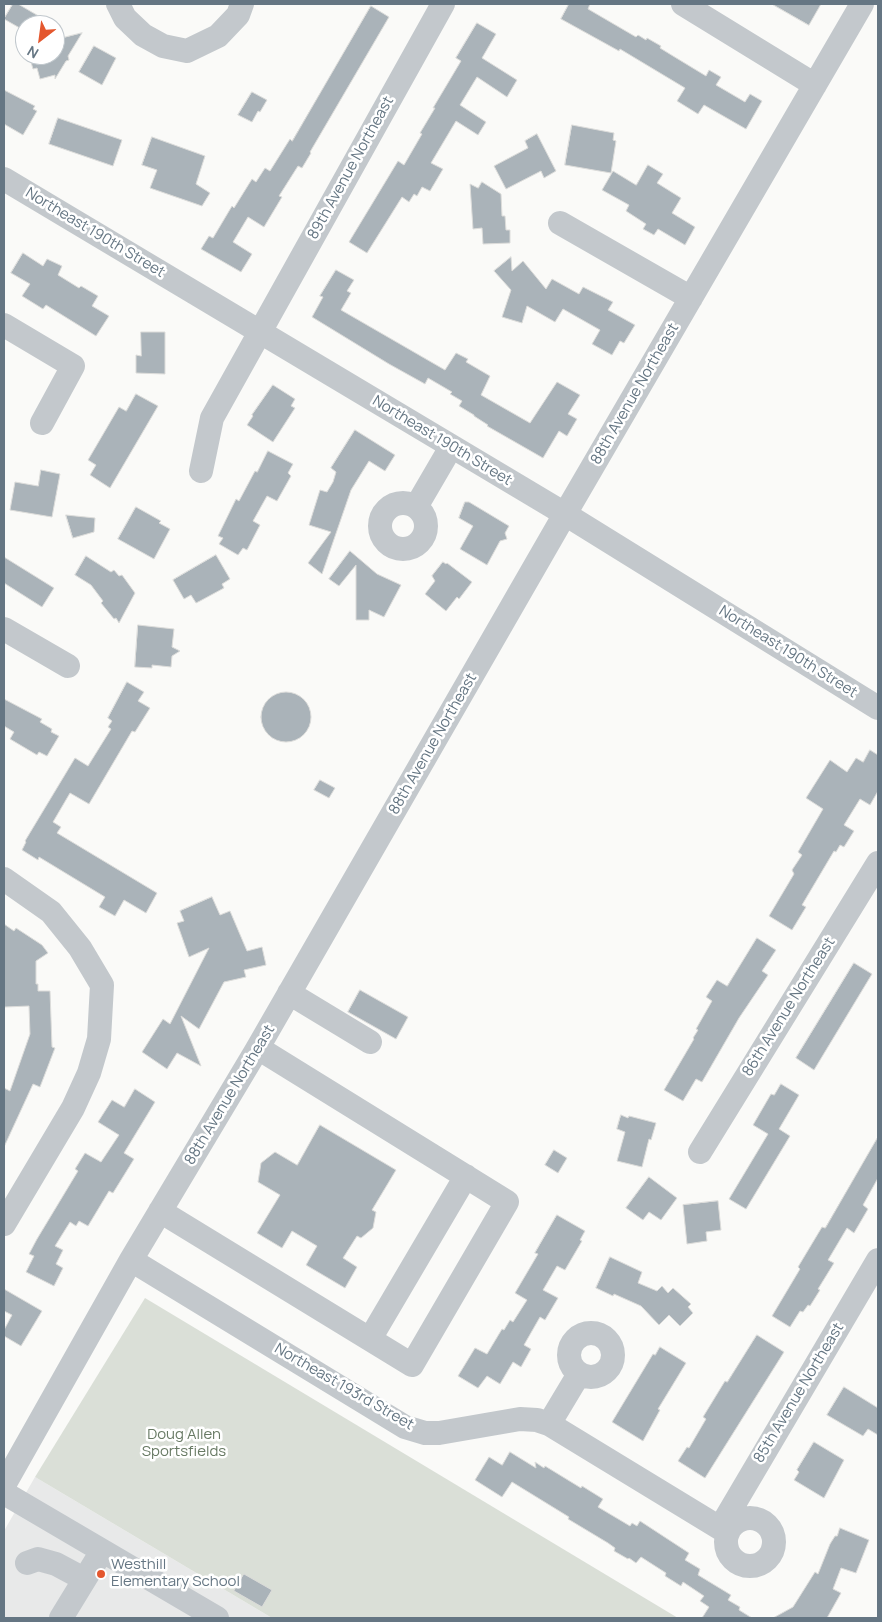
<!DOCTYPE html>
<html>
<head>
<meta charset="utf-8">
<style>
  body { margin:0 }
  #map { position:relative; width:882px; height:1622px; overflow:hidden; background:#fafaf8; font-family:Manrope,sans-serif }
  canvas { display:block }
  .frame { position:absolute; inset:0; border:5px solid #657683; pointer-events:none }
  .north { position:absolute; left:15px; top:15px; width:50px; height:50px; box-sizing:border-box; background:#fff; border:1px solid #c1c8cd; border-radius:50%; rotate:210deg; font-size:14px; font-weight:700; line-height:20px; text-align:center; color:#657683 }
  .north::after { content:''; display:block; margin:auto; width:18px; height:22px; background:#e4572e; clip-path:polygon(50% 0,100% 100%,50% 72%,0 100%) }
</style>
</head>
<body>
<div id="map">
<canvas width="882" height="1622"></canvas>
<div class="frame"></div>
<div class="north">N</div>
</div>
<script>
const g = document.querySelector('canvas').getContext('2d');
g.lineJoin = 'round';
function fill(path, color) { g.fillStyle = color; g.fill(path, 'evenodd'); }
function stroke(path, color, width, dash) { g.strokeStyle = color; g.lineWidth = width; g.lineCap = dash ? 'butt' : 'round'; g.setLineDash(dash || []); g.stroke(path); }
function label(font, color, halo, rows, align = 'center') {
  g.font = font + ' Manrope,sans-serif'; g.lineWidth = 5; g.setLineDash([]); g.textBaseline = 'middle'; g.strokeStyle = halo; g.fillStyle = color; for (const [text, x, y, turn = 0] of rows) {
    g.save(); g.translate(x, y); g.rotate((+turn || 0) * Math.PI / 180); g.textAlign = isNaN(turn) ? turn : align; if (halo) g.strokeText(text, 0, 0); g.fillText(text, 0, 0); g.restore();
  }
}
const built = new Path2D(`
  M35,1477l237,141h-268v-87z`);
const green = new Path2D(`
  M145,1298l533,320h-406l-237,-141z`);
const building = new Path2D(`
  M13,4h5l36,21h-29v6l-21,-12z
  M569,4h21l-2,5 48,28 2,-2 8,5 1,-2 14,8 -1,2 13,8 33,20 3,-6 12,7 -5,8 29,17 5,-8 12,7 -16,28 -42,-24 -6,9 -21,-13 8,-13 -65,-39 -1,2 -58,-32z
  M772,4h49l-12,21z
  M371,6l18,11 -79,135 1,1 -9,15 -4,-2 -19,30 3,1 -18,30 -16,-10 -15,25 19,12 -11,18 -40,-23 8,-13 4,2 19,-32 2,2 18,-29 4,3 9,-14 5,3 20,-32 2,2z
  M477,23l19,11 -14,24 35,22 -10,17 -30,-20 -17,28 26,17 -8,13 -22,-14 -25,42 12,6 -13,22 -8,-4 -5,9 -3,-2 -5,8 -7,-5 -35,56 -18,-11 49,-81 6,4 18,-31 -2,-1 15,-25h-2l28,-47 -5,-3z
  M82,33l-14,23 1,4 -3,1 -11,18v-4l-15,4 -3,-11 -4,1 -4,-14h26v-15z
  M94,46l22,12 -14,27 -23,-13z
  M4,90l31,16 -2,3 4,2 -14,24 -19,-11z
  M252,92l15,8 -7,12 -2,-1 -6,11 -14,-7z
  M58,118l64,22 -9,26 -64,-22z
  M572,125l42,8 -1,7 3,1 -5,32 -46,-8z
  M537,134l19,37 -12,7 -3,-7 -35,18 -12,-23 34,-18 -3,-7z
  M152,137l53,19 -9,28 14,9 -8,13 -52,-18 7,-18 -15,-5z
  M648,165l15,9 -6,9 24,15 -9,15 23,14 -10,18 -27,-16 -4,6 -11,-6 3,-5 -20,-13 3,-6 -27,-15 11,-19 23,14z
  M482,182l19,12 1,22h3l1,14h4v13l-27,1 -1,-16 -9,1 -3,-45 8,4z
  M23,253l20,13 4,-7 15,7 -4,9 21,13 2,-2 17,10 -6,10 17,10 -13,20 -50,-31 -3,4 -21,-13 8,-12 -19,-11z
  M511,257l1,14 11,-10 23,28 6,-10 27,15 4,-7 30,15 -5,8 27,15 -11,18 -4,-2 -8,14 -20,-11 8,-14 -37,-21 -8,13 -28,-16 -5,17 -20,-6 9,-27 -17,-19z
  M336,270l18,10 -7,11 4,2 -10,17 104,60 11,-17 12,6 -2,3 24,14 -9,19 49,28 27,-41 23,13 -12,19 9,5 -10,17 -8,-5 -16,27 -56,-32 1,-1 -14,-9v-1l-15,-9 3,-5 -12,-7 2,-2 -24,-14 -3,6 -36,-20 -77,-47 11,-20 -3,-1z
  M141,332h24v42l-29,-1v-18l5,1z
  M273,385l22,14 -4,7 4,2 -22,34 -26,-17 6,-9 -1,-1z
  M136,394l22,12 -48,82 -20,-13 6,-10 -8,-5 31,-53 7,4z
  M355,430l40,25 -10,16 -16,-10 -18,29 -29,84 -14,-11 23,-31 -22,-7 11,-35 7,2 6,-10 3,-10 -5,-4z
  M268,451l25,13 -5,9 3,3 -14,25 -10,-5 -14,25 7,4 -13,25 -4,-2 -5,7 -19,-11 4,-6 -5,-2 18,-37 3,2 16,-30 2,1z
  M41,470l19,4 -8,43 -42,-7 5,-28 23,4z
  M465,502h4l40,24 -4,7 2,6 -7,2 -13,24 -27,-16 13,-23 -14,-8z
  M136,507l25,14 -2,2 11,6 -16,30 -36,-20z
  M66,515l29,3 -1,14 -21,6z
  M350,551l27,23 24,11 -17,32 -15,-7v10h-13v-55l-17,21 -10,-7z
  M216,555l14,24 -8,5 2,4 -24,13 -4,2 -5,-8 -7,4 -11,-19z
  M86,556l25,16 3,-2 5,6 3,-1 13,18 -16,30 -3,-5 -2,1 -13,-16 2,-2 -12,-16 -16,-10z
  M4,557l50,31 -12,19 -38,-24z
  M443,562l3,2 1,-1 25,19 -13,17 -2,-2 -11,14 -21,-17 10,-13 -3,-5z
  M138,625l36,4 -2,18 8,4 -8,5 -1,11 -19,-2v3l-17,-1z
  M127,682l17,10 -6,9 12,7 -15,24 -3,-1 -43,73 -19,-11 -17,29 8,5 -4,6 100,60 -11,20 -22,-13 -9,16 -16,-9 6,-10 -66,-40 -1,3 -16,-10 4,-8 -1,-1 50,-83 13,8 23,-37 -3,-2 4,-6 -4,-3z
  M261 717a25 25 0 1 1 50 0a25 25 0 1 1-50 0Z
  M4,699l38,20 -2,3 12,7 -1,3 8,4 -12,20 -8,-4 -2,3 -27,-16 4,-7 -10,-6z
  M870,750l8,5v36l-8,14 -10,-6 -16,26 10,6 -10,16 -4,-2 -4,7 -2,-1 -32,54 4,2 -14,23 -23,-14 25,-42 -2,-4 10,-15 -4,-3 25,-43 -17,-11 24,-38 17,12 9,-14 7,4z
  M320,780l15,8 -6,10 -15,-8z
  M212,897l8,18 10,-4 17,40 15,-4 4,18 -22,5 2,7 -22,5 -25,47 -18,-13 20,50 -24,-13 -10,16 -25,-17 21,-33 7,5 39,-76 -20,9 -12,-34 7,-2 -4,-10z
  M4,924l10,7 2,-3 26,17 6,8 -12,8v23h2v7h12l2,56 3,1 -15,39 -7,-3 -29,63v-59l6,3 20,-57 -1,-28 -24,1z
  M757,938l19,12 -14,21 6,4 -29,43 -37,64 -6,-3 -13,22 -19,-11 30,-51 -1,-1 5,-8 -2,-1 16,-28 -6,-4 11,-17 10,6z
  M854,963l18,11 -58,96 -18,-12z
  M360,990l48,27 -12,22 -48,-27z
  M781,1084l18,11 -20,34 11,7 -44,73 -17,-10 39,-65 -15,-9 18,-31 3,1z
  M135,1089l20,13 -31,51 10,6 -21,34 -4,-2 -21,35 -9,-5 -3,5 -6,-4 -15,24 8,4 -7,14 7,4 -9,18 -28,-14 8,-16 -5,-2 8,-15 41,-68 -3,-2 10,-16 16,9 18,-27 -21,-13 14,-22 12,7z
  M621,1115l7,3 1,-2 27,7 -5,17 -2,-1 -7,28 -25,-6 8,-29 -8,-3z
  M320,1125l76,45 -24,40 4,2 -3,16 -12,10 -4,-2 -14,22 14,9 -12,21 -39,-23 11,-19 -25,-15 -10,17 -25,-15 23,-38 -22,-13 3,-19 14,-11 22,13z
  M878,1137v41l-15,27 5,4 -14,24 -7,-5 -19,32 6,3 -16,26 2,1 -10,16 -2,-1 -5,7 -3,-1 -10,16 -18,-11 28,-47 -2,-2 24,-40 3,1z
  M554,1150l13,8 -9,15 -13,-8z
  M649,1177l28,21 -16,22 -12,-8 -6,8 -17,-12z
  M718,1201l3,29 -15,2 1,9 -20,3 -4,-39z
  M557,1215l28,16 -5,9 2,1 -17,29 -8,-4 -14,24 15,8 -13,22 -5,-3 -16,28 7,4 -10,18 -8,-5 -13,22 -13,-8 -9,12 -20,-12 17,-28 12,6 15,-25 2,1 6,-10 3,2 14,-22 -12,-7 23,-39 -3,-1z
  M610,1257l32,15 -4,11 19,8 5,-5 6,7 5,-5 18,16 -3,3 5,6 -13,13 -11,-11 -10,10 -18,-19 -27,-12 -1,2 -17,-8z
  M4,1289l38,22 -21,35 -17,-10v-6l8,-15 -8,-4z
  M757,1335l27,17 -79,126 -27,-17 9,-14 2,1 17,-29 -3,-2 22,-36 2,1z
  M660,1347l26,16 -28,46 2,1 -17,31 -31,-19 41,-68 2,1z
  M844,1387l34,21v27l-10,-6 -5,7 -36,-21z
  M814,1442l30,18 -20,38 -30,-18 5,-8 -2,-2z
  M510,1452l26,16 -1,-6 9,6 1,-2 36,22 1,-2 21,13 -5,8 32,19 2,-3 5,3 3,-5 49,32 -4,7 15,9 -2,6 33,20 -3,5 12,7 -1,3 13,8h-50l7,-11 -9,-6 4,-5 -21,-14 -2,4 -16,-10 1,-3 -25,-16 -5,6 -7,-5 -1,1 -14,-8 1,-3 -7,-5 -40,-24 1,-2 -57,-35 -10,15 -27,-17 14,-23 13,8z
  M840,1528l29,12 -13,33 -15,-5 -8,21 8,4 -14,25h-54l20,-11 22,-35 3,2 12,-30 5,-8h2z
  M244,1574l28,16 -10,17 -28,-16z`);
const minor = new Path2D(`
  M118,4l7,14 18,17 20,11 24,5 31,-15 20,-21 4,-11
  M683,4l132,81
  M4,179l561,335 313,194
  M560,223l131,75
  M4,325l69,41 -31,57
  M201,471l11,-53 231,-414
  M380 526a23 23 0 1 1 46 0a23 23 0 1 1-46 0Z
  M416,507l35,-60
  M4,629l64,37
  M4,879l47,33 29,36 22,37 -3,54 -10,34 -16,35 -69,116
  M289,993l81,49
  M700,1152l178,-289
  M160,1211l252,154 95,-163 -249,-154
  M131,1260l274,167 20,6h14l81,-14 17,1 12,4 179,109
  M569 1355a22 22 0 1 1 44 0a22 22 0 1 1-44 0Z
  M370,1339l96,-163
  M549,1424l30,-50
  M4,1485l127,-225 125,-209 309,-537 297,-510
  M4,1493l213,125
  M726 1542a24 24 0 1 1 48 0a24 24 0 1 1-48 0Z
  M720,1528l158,-268
  M27,1563l11,-4 18,5 28,15
  M61,1618l41,-67`);
const markers = [
  [101,1574,5,"#e4572e"]
];
const streetNames = [
  ["89th Avenue Northeast",351,168,-61],
  ["Northeast 190th Street",95,233,31],
  ["88th Avenue Northeast",635,394,-60],
  ["Northeast 190th Street",442,441,31],
  ["Northeast 190th Street",788,652,32],
  ["88th Avenue Northeast",433,744,-60],
  ["86th Avenue Northeast",789,1007,-58],
  ["88th Avenue Northeast",230,1095,-59],
  ["Northeast 193rd Street",344,1387,30],
  ["85th Avenue Northeast",799,1393,-59]
];
const parkNames = [
  ["Doug Allen",184,1435],
  ["Sportsfields",184,1452]
];
const poiNames = [
  ["Westhill",111,1565],
  ["Elementary School",111,1582]
];
fill(built, '#e8e9e9');
fill(green, '#dadfd7');
fill(building, '#aab3b9');
stroke(building, '#dcdcda', 1);
stroke(minor, '#c3c8cc', 24);
for (const [x, y, r, color] of markers) { const dot = new Path2D(); dot.arc(x, y, r, 0, 2 * Math.PI); g.fillStyle = color; g.fill(dot); stroke(dot, '#fff', 2); }
label('15px', '#657683', '#fff', streetNames);
label('15px', '#687a64', '#fff', parkNames);
label('15px', '#657683', '#fff', poiNames, 'left');
</script>
</body>
</html>
